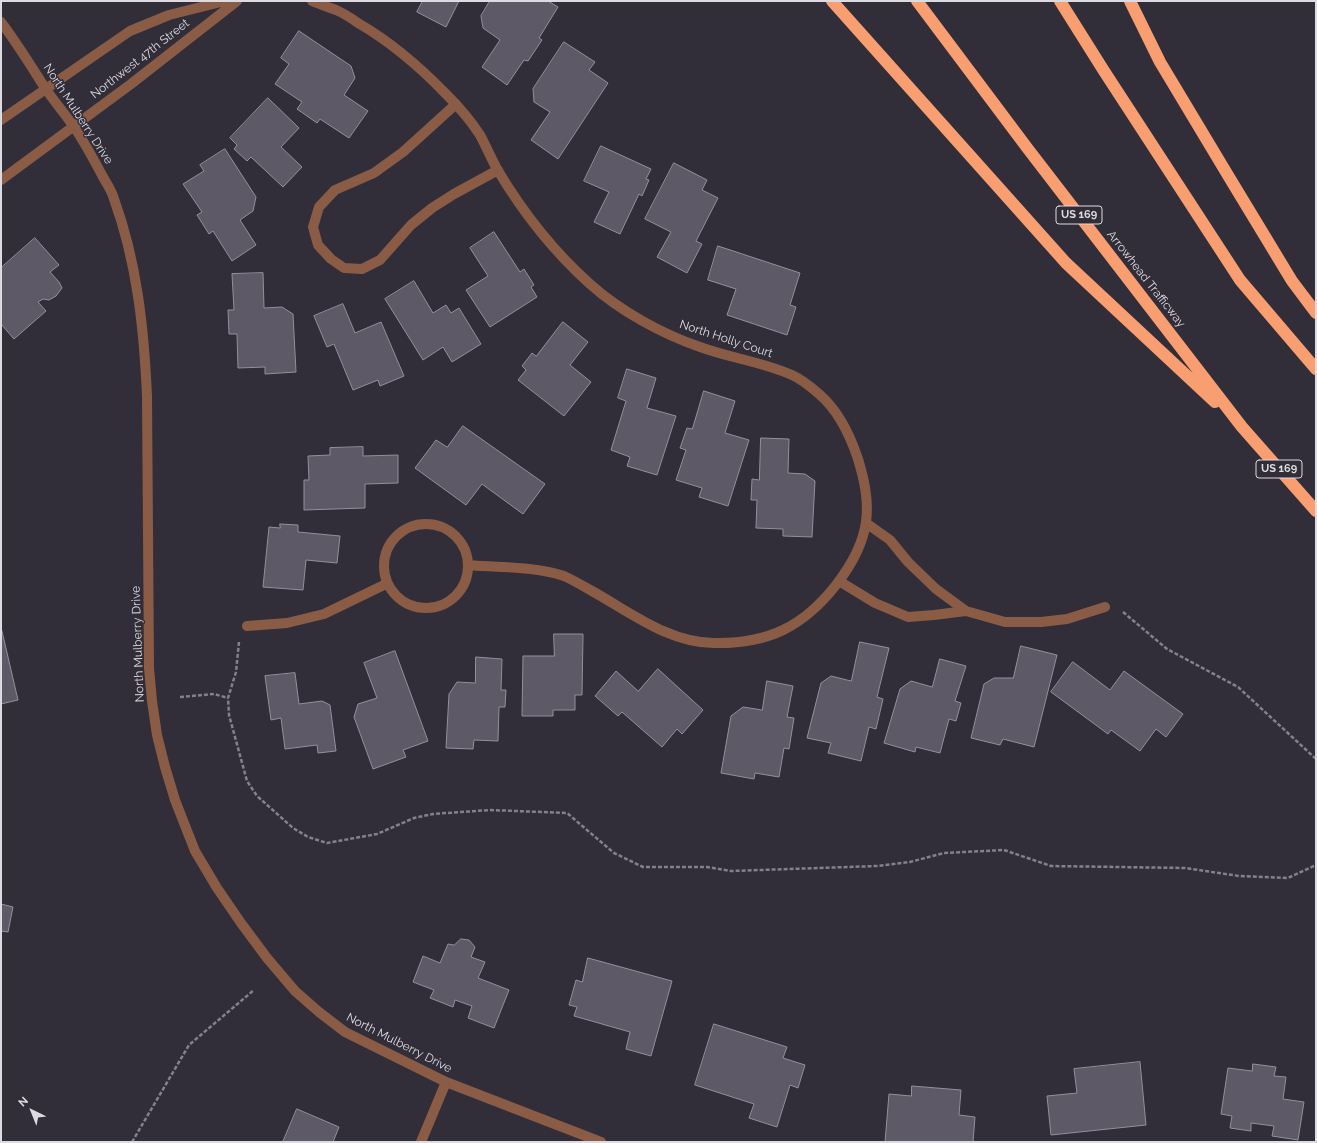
<!DOCTYPE html>
<html>
<head>
<meta charset="utf-8">
<style>
  body { margin:0 }
  #map { position:relative; width:1317px; height:1143px; overflow:hidden; background:#312e39; font-family:Raleway,sans-serif }
  canvas { display:block }
  .frame { position:absolute; inset:0; border:2px solid #dcdbe2; pointer-events:none }
  .north { position:absolute; left:12px; top:1091px; width:40px; height:40px; -webkit-text-stroke:3px #312e39; paint-order:stroke; rotate:317deg; font-size:11px; font-weight:700; line-height:16px; text-align:center; color:#dcdbe2 }
  .north::after { content:''; display:block; margin:auto; width:14px; height:18px; background:#dcdbe2; clip-path:polygon(50% 0,100% 100%,50% 72%,0 100%) }
</style>
</head>
<body>
<div id="map">
<canvas width="1317" height="1143"></canvas>
<div class="frame"></div>
<div class="north">N</div>
</div>
<script>
const g = document.querySelector('canvas').getContext('2d');
g.lineJoin = 'round';
function fill(path, color) { g.fillStyle = color; g.fill(path, 'evenodd'); }
function stroke(path, color, width, dash) { g.strokeStyle = color; g.lineWidth = width; g.lineCap = dash ? 'butt' : 'round'; g.setLineDash(dash || []); g.stroke(path); }
function label(font, color, halo, rows, align = 'center') {
  g.font = font + ' Raleway,sans-serif'; g.lineWidth = 3; g.setLineDash([]); g.textBaseline = 'middle'; g.strokeStyle = halo; g.fillStyle = color; for (const [text, x, y, turn = 0] of rows) {
    g.save(); g.translate(x, y); g.rotate((+turn || 0) * Math.PI / 180); g.textAlign = isNaN(turn) ? turn : align; if (halo) g.strokeText(text, 0, 0); g.fillText(text, 0, 0); g.restore();
  }
}
const building = new Path2D(`
  M423,1h36l-13,26 -29,-15z
  M490,1h58l10,6 -19,31 3,2 -14,21 -4,-1 -17,25 -25,-18 18,-27 -17,-12 -2,-12z
  M299,31l52,35 4,12 -11,17 24,16 -19,27 -29,-19 -3,4 -20,-14 5,-7 -27,-18 14,-20 -8,-6z
  M564,42l31,20 -6,8 19,13 -50,76 -27,-19 19,-28 -16,-10 -1,-13z
  M268,98l31,30 -18,19 21,20 -19,20 -32,-30 -4,4 -13,-12 3,-4 -7,-7z
  M601,146l50,23 -5,10 3,1 -7,16 -3,-2 -19,40 -26,-12 15,-30 -25,-11z
  M225,149l31,48 -3,14 -13,9 16,25 -24,16 -19,-30 -4,3 -12,-19 5,-3 -19,-28 21,-13 -4,-6z
  M674,163l33,17 -5,10 16,8 -22,43 6,3 -15,29 -30,-16 14,-25 -26,-13z
  M494,232l26,40 4,-3 10,16 -3,2 6,10 -47,30 -24,-37 22,-14 -18,-28z
  M35,238l24,27 -9,7 9,10 3,6 -6,8 -7,4 -6,-1 -5,3 8,9 -32,28 -13,-15v-56z
  M718,246l82,27 -10,32 6,2 -9,28 -60,-20 9,-26 -28,-9z
  M263,273l1,35 18,-1 11,7 3,58 -31,2v-7l-27,1 -1,-34h-8l-1,-24h6l-2,-36z
  M414,281l19,32 13,-8 5,8 8,-5 22,36 -29,18 -9,-15 -20,13 -38,-61z
  M343,304l12,29 26,-11 23,54 -24,10 -2,-6 -25,10 -19,-46 -7,3 -13,-31z
  M563,322l25,20 -18,23 21,17 -27,34 -46,-36 8,-10 -4,-4 10,-13 4,3z
  M627,369l29,9 -9,30 29,8 -19,59 -30,-9 3,-9 -19,-7 15,-49 -8,-3z
  M704,391l31,10 -10,32 24,7 -21,66 -29,-9 3,-9 -26,-8 10,-30 -6,-2 7,-20 5,1z
  M463,426l82,58 -22,30 -41,-30 -16,21 -51,-37 21,-28 11,7z
  M761,438l28,1 -1,34 17,1 10,7 -3,56 -29,-1v-7l-27,-1 1,-28h-6l1,-21 7,1z
  M363,447v9l35,-1v28l-33,1v24l-61,2v-30h5l-1,-24 22,-1v-7z
  M280,524l18,1v7l42,4 -3,27 -31,-3 -3,30 -40,-3 6,-60 11,1z
  M1,627l17,73 -17,4z
  M554,634h29l-1,61h-7v15h-22v6h-31l1,-60h31z
  M860,642l29,6 -12,49 6,2 -7,30 -7,-2 -8,34 -33,-8 3,-10 -24,-5 14,-55 10,-7 20,5z
  M1021,646l36,9 -23,92 -31,-8 -3,6 -29,-7 13,-54 10,-6h19z
  M395,651l33,90 -25,9 3,7 -33,12 -19,-52 4,-13 19,-6 -13,-35z
  M476,657l26,2 -1,31h5l-1,17h-6l-1,34 -24,-1 -1,9 -27,-1 3,-54 8,-12 18,1z
  M940,659l26,7 -11,35 6,2 -5,18 -7,-2 -9,34 -24,-6 -1,5 -31,-9 16,-54 11,-8 21,6z
  M1073,662l37,28 14,-19 59,43 -17,23 -10,-8 -16,22 -29,-21 -3,4 -57,-42z
  M658,669l45,41 -21,24 -5,-5 -15,18 -40,-35 -4,4 -23,-20 21,-25 22,20z
  M295,673l4,31 23,-3 8,4 6,46 -18,2 -1,-8 -32,4 -4,-31 -10,2 -6,-44z
  M767,681l26,5 -6,31 7,1 -5,31 -5,-1 -5,29 -24,-4 -1,6 -33,-6 10,-57 12,-9 19,3z
  M1,904l12,3 -5,25 -7,-1z
  M461,939l8,1 6,7 -4,10 14,5 -7,16 31,12 -15,38 -26,-10 4,-12 -17,-6 -2,7 -23,-9 4,-8 -21,-8 10,-26 17,7 8,-19 6,1z
  M588,958l84,23 -21,75 -25,-7 4,-17 -56,-16 3,-9 -8,-2 7,-25 6,2z
  M714,1024l73,23 -4,11 22,7 -7,23 -8,-3 -13,42 -28,-9 5,-14 -59,-19z
  M1140,1062l6,63 -95,10 -4,-39 30,-3 -3,-24z
  M1253,1064l23,3 -2,9 12,1 -3,22 21,3 -6,38 -26,-4 2,-10 -23,-3v8l-21,-3 2,-12 -11,-2 7,-46 24,3z
  M912,1086l49,4 -2,25 16,2 -2,25h-88l4,-48 22,2z
  M297,1109l42,18 -6,15h-50z`);
const path = new Path2D(`
  M1123,612l44,37 71,38 78,72
  M239,642l-3,30 -8,26 1,17 18,66 10,15 36,32 15,9 19,6 50,-9 37,-16 19,-4 57,-4 77,3 47,40 29,14h64l24,4 146,-5 33,-4 34,-9 60,-3 47,16 134,2 54,8 49,2 28,-13
  M180,697l34,-3 14,4
  M132,1142l57,-97 65,-55`);
const minor = new Path2D(`
  M312,1c7,3 16,6 24,9 7,3 15,8 22,13 33,19 62,44 89,72 12,12 24,26 33,40 6,11 11,23 17,34 25,42 56,82 93,115 30,27 72,50 110,63 30,11 63,15 92,28 9,4 19,12 27,19 19,16 31,41 39,65 6,20 11,41 8,63 -3,22 -16,45 -30,63 -33,42 -68,59 -122,58 -45,0 -84,-31 -122,-52 -9,-5 -19,-11 -28,-15 -31,-10 -63,-8 -95,-11
  M1,22c16,21 30,44 44,66 9,13 20,26 29,39 11,16 20,33 29,50 4,7 9,14 11,22 23,63 30,130 33,197l2,272 3,33 5,34 8,32 10,33 20,51 22,37 24,35 26,35 28,33 24,21 26,20 101,50 155,60
  M456,104l-53,48 -29,21 -39,17 -16,17 -6,20 5,18 13,14 13,9 18,1 18,-9 31,-35 21,-17 22,-14 44,-24
  M1,120l129,-89 39,-16 56,-14
  M1,180l130,-96 106,-83
  M866,523l24,17 18,22 28,27 30,22 39,11h36l26,-3 38,-12
  M384 566a42 42 0 1 1 84 0a42 42 0 1 1-84 0Z
  M839,581l36,22 33,14 26,-2 32,-4
  M247,626l40,-3 37,-9 62,-30
  M421,1142l25,-60`);
const motorway = new Path2D(`
  M832,1l234,262 149,139
  M917,1l111,148 214,278 74,84
  M1060,1l44,70 136,209 76,89
  M1130,1l30,61 69,115 63,104 24,32`);
const shields = [
  [1079,215,46],
  [1279,469,46]
];
const shieldNames = [
  ["US 169",1079,215],
  ["US 169",1279,469]
];
const streetNames = [
  ["Northwest 47th Street",140,59,-38],
  ["North Mulberry Drive",78,114,57],
  ["Arrowhead Trafficway",1146,279,52],
  ["North Holly Court",726,339,18],
  ["North Mulberry Drive",138,644,-92],
  ["North Mulberry Drive",399,1043,27]
];
fill(building, '#5d5966');
stroke(building, '#93909e', 1);
stroke(path, '#83818a', 2.5, [4, 2]);
stroke(minor, '#8a5c46', 10);
stroke(motorway, '#f89e71', 12);
for (const [x, y, w] of shields) { const box = new Path2D(); box.roundRect(x - w / 2, y - 9, w, 18, 3); g.fillStyle = '#312e39'; g.fill(box); stroke(box, '#dcdbe2', 1); }
label('bold 11px', '#dcdbe2', null, shieldNames);
label('12px', '#dcdbe2', '#312e39', streetNames);
</script>
</body>
</html>
